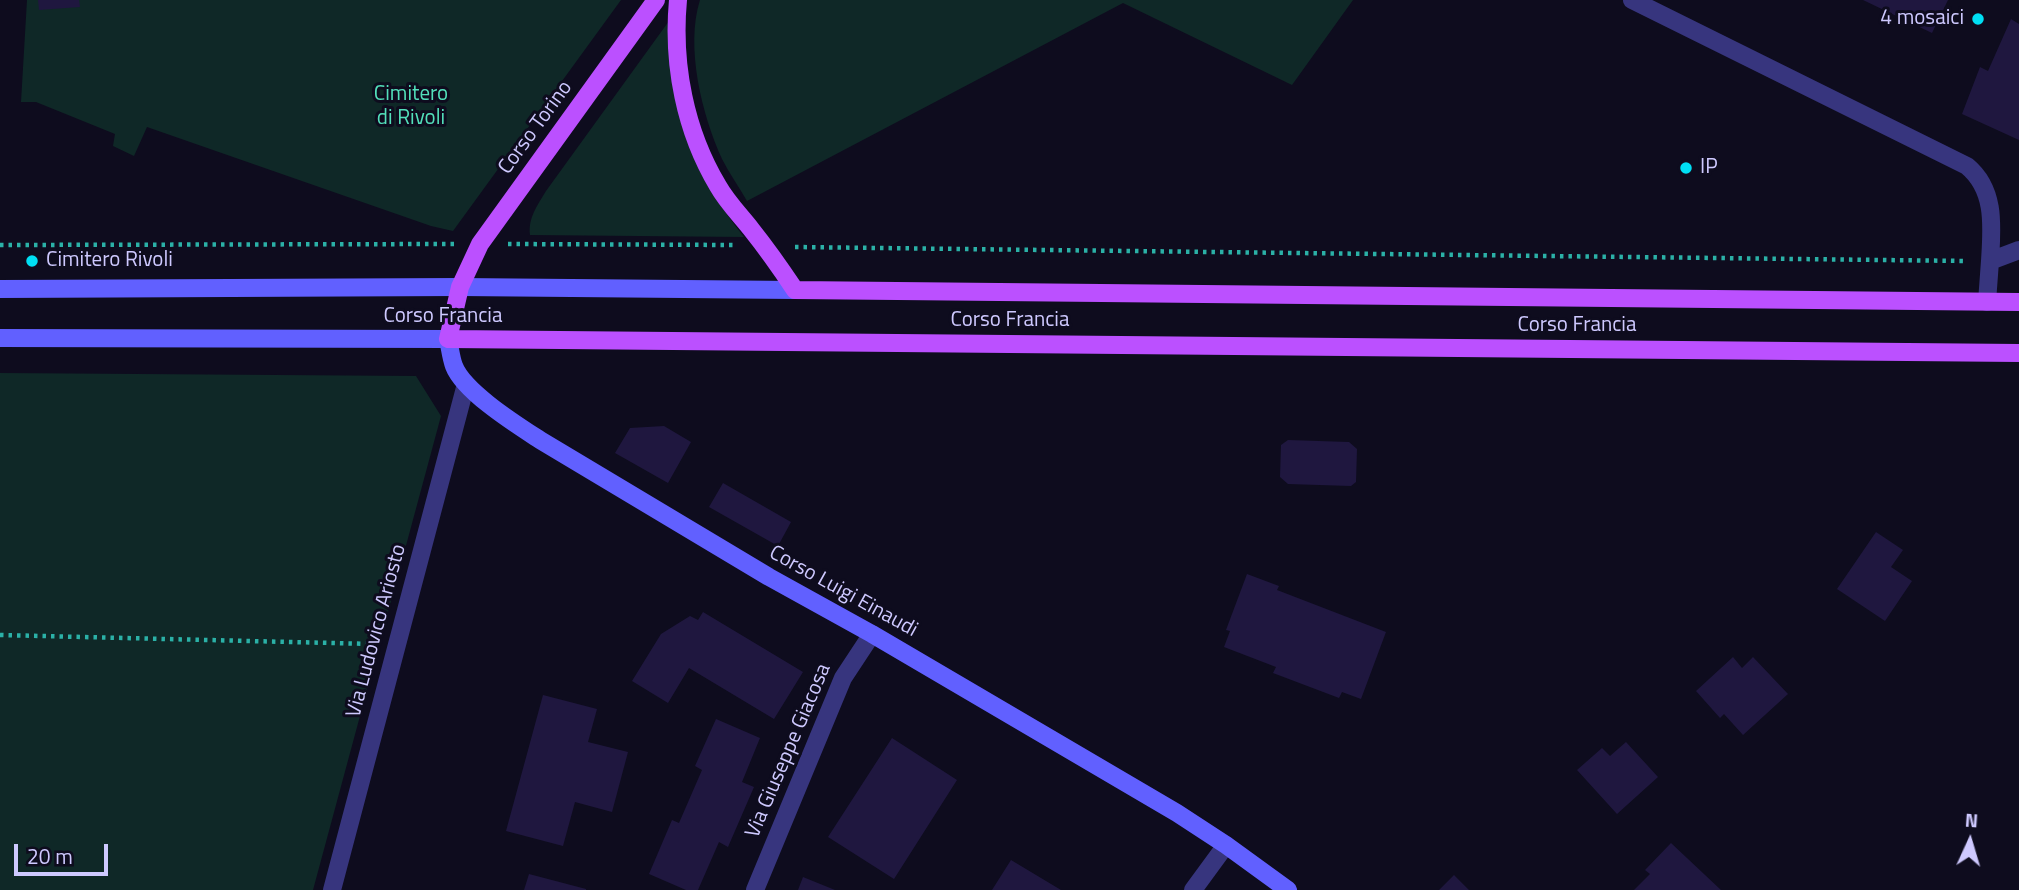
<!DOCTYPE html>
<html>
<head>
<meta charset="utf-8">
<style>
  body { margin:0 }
  #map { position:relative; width:2019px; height:890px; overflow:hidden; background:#0e0c1e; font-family:"Titillium Web",sans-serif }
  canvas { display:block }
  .north { position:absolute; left:1935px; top:806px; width:70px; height:70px; -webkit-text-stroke:5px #0e0c1e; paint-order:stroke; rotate:4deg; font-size:19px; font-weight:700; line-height:28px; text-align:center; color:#cec9ff }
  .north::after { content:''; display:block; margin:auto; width:24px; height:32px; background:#cec9ff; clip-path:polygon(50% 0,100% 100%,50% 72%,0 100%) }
  .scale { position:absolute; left:14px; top:844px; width:94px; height:32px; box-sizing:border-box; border:4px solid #cec9ff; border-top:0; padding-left:9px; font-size:21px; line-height:24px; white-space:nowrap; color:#cec9ff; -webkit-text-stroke:5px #0e0c1e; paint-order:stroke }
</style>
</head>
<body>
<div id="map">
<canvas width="2019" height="890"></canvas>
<div class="north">N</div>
<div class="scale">20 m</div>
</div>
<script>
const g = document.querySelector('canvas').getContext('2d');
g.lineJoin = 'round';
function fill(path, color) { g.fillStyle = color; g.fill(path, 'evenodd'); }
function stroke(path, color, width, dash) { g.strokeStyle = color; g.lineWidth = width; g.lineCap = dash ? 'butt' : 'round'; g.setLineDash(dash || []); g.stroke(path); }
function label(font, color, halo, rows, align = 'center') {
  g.font = font + ' "Titillium Web",sans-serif'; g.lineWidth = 6; g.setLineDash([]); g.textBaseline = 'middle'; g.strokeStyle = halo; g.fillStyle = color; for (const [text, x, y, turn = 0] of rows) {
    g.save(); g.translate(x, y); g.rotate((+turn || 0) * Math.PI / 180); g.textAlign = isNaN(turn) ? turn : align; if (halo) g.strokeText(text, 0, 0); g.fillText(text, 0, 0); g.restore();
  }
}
const green = new Path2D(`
  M27,0h594l-168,231 -22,-5 -284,-99 -13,29 -21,-10 2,-12 -79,-32h-15z
  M700,0h653l-61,85 -169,-82 -376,198c-8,-14 -18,-28 -25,-42 -20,-44 -37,-112 -22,-159z
  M669,21c-1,88 21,148 75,216l-214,-2c-2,-17 7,-29 16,-44z
  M0,373l416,3 25,40 -128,474h-313z`);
const building = new Path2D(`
  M38,0h41l1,7 -41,3z
  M1863,0h85l-16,33z
  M2011,19l8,5v116l-57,-26 18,-47 8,4z
  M664,426l27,16 -23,41 -53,-30 15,-25z
  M1288,440l61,2 8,7 -1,33 -5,4 -63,-2 -8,-7 1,-32z
  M723,483l68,39 -13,24 -69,-39z
  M1876,532l27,18 -12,17 21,14 -27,40 -48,-32z
  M1247,574l32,12 -2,4 109,42 -25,67 -19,-7 -3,6 -66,-25 3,-6 -52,-20 6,-16 -4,-1z
  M703,612l100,60 -29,47 -85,-51 -21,35 -36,-22 29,-47 29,-18 8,4z
  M1733,657l9,11 11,-11 35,37 -45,41 -19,-21 -4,4 -24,-27z
  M543,695l54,14 -9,33 40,10 -16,60 -37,-10 -12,44 -57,-15z
  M716,719l44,19 -18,44 12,5 -26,60 -9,-5 -21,48h-12l-37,-16 23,-54 7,3 23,-53 -7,-4z
  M892,738l65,42 -63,99 -66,-42z
  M1626,742l32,35 -41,37 -40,-44 25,-22 8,8z
  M1671,843l50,47h-87l16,-16 -5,-4z
  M1011,860l50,30h-69z
  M529,874l57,15v1h-62z
  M1454,875l15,15h-30z
  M803,877l32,13h-37z`);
const path = new Path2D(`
  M508,244l226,1
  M0,245l454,-1
  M795,247l1171,14
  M0,635l374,9`);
const street = new Path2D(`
  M1632,0l335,166c29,24 25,61 23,95
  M1987,302l3,-41 29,-11
  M332,890l134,-506
  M755,890l88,-212 29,-44
  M1193,890l33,-45`);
const secondary = new Path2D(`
  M0,289l460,-2 335,3
  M0,338l448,1c2,9 3,19 6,27 10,26 63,59 86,74l229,137 103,57 305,179 49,32 62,45`);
const primary = new Path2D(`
  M656,0l-176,244 -20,43 -12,52 1571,14
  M678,0c-6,64 7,131 40,186 9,16 22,29 33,43 16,20 30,40 44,61l1224,12`);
const markers = [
  [1978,19,7,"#00dff4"],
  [1686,168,7,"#00dff4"],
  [32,261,7,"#00dff4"]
];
const poiNames = [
  ["4 mosaici",1964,19,"right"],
  ["IP",1700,168],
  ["Cimitero Rivoli",46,261]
];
const parkNames = [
  ["Cimitero",411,95],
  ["di Rivoli",411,119]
];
const streetNames = [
  ["Corso Torino",536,128,-54],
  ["Corso Francia",443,317],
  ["Corso Francia",1010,321],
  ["Corso Francia",1577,326],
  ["Corso Luigi Einaudi",843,592,29],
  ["Via Ludovico Ariosto",377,631,-75],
  ["Via Giuseppe Giacosa",789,751,-67]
];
fill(green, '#0f2827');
fill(building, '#1f173f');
stroke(path, '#2bb1a7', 4.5, [3.5, 5]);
stroke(street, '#37357e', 18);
stroke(secondary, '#6160ff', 18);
stroke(primary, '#bb50ff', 18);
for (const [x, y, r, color] of markers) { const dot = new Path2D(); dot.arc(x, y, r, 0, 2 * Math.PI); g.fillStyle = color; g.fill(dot); stroke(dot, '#0e0c1e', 2.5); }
label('21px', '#cec9ff', '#0e0c1e', poiNames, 'left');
label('21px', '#53e0bb', '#0e0c1e', parkNames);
label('21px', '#cec9ff', '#0e0c1e', streetNames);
</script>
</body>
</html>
